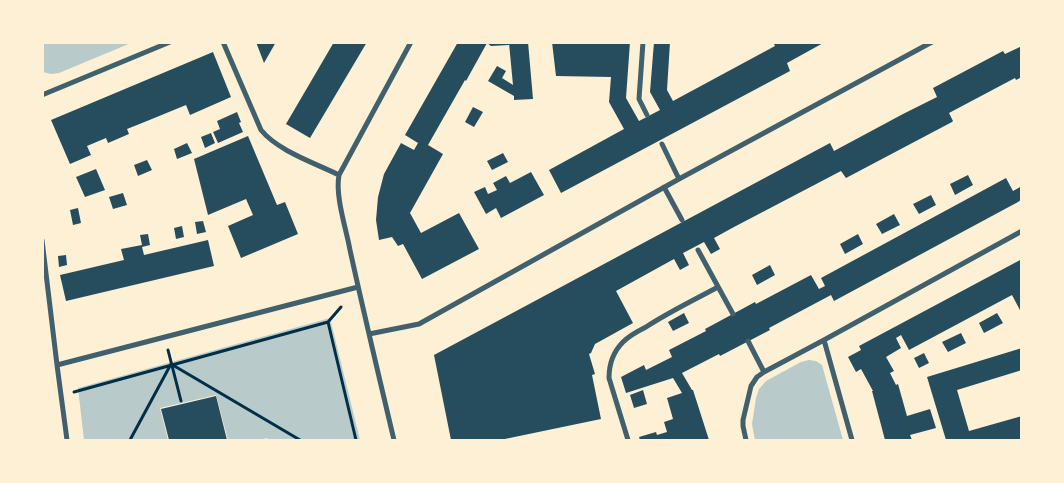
<!DOCTYPE html>
<html>
<head>
<meta charset="utf-8">
<style>
  body { margin:0 }
  #map { position:relative; width:1064px; height:483px; overflow:hidden; background:#fdf0d5; font-family:"Asap Condensed",sans-serif }
  canvas { display:block }
  .frame { position:absolute; inset:0; border:44px solid #fdf0d5; pointer-events:none }
</style>
</head>
<body>
<div id="map">
<canvas width="1064" height="483"></canvas>
<div class="frame"></div>
</div>
<script>
const g = document.querySelector('canvas').getContext('2d');
g.lineJoin = 'round';
function fill(path, color) { g.fillStyle = color; g.fill(path, 'evenodd'); }
function stroke(path, color, width, dash) { g.strokeStyle = color; g.lineWidth = width; g.lineCap = dash ? 'butt' : 'round'; g.setLineDash(dash || []); g.stroke(path); }
const green = new Path2D(`
  M42,43l1,-1 88,1 -72,30 -8,1 -8,-2z
  M330,318l30,122h-92l-1,-2 -9,2h-30l-12,-45 -56,13 8,32h-84l-6,-52z
  M809,360l7,1 6,4 21,75h-88l-3,-16 4,-26 3,-9 7,-8 35,-19z`);
const building = new Path2D(`
  M256,42h20l-12,21z
  M334,42h33l-57,96 -24,-14z
  M458,42h51v3l-18,1 -4,-3 -21,38 -1,-1 -37,65 15,9 -33,59 11,20 38,-20 20,36 -57,30 -19,-35 -5,2 -6,-9 -13,3 -3,-20 2,-23 6,-23 17,-31 13,7 4,-7 -13,-8z
  M528,42l5,57 -19,1v-4l-26,-15 9,-15 9,5 -4,7 11,7 -4,-42z
  M552,42h78l-4,56 13,23 21,-11 -10,-18 4,-50h16l-3,48 6,11 102,-55 -2,-4h52l-38,21 3,8 -229,122 -12,-23 75,-41 -15,-27 2,-25 -55,-1z
  M1022,46v31l-6,3 -1,-2 -66,35 4,8 -1,1 -106,56 -5,-7 -107,56 -20,11 6,11 -9,5 -7,-12 -17,9 -4,2 6,12 -9,5 -6,-11 -58,32 17,32 -38,21 -4,9 -2,1 6,20 -3,1 9,44 -101,21h-49l-17,-85 396,-212 4,8 69,-37 34,-17 -4,-9 70,-37 2,3z
  M213,52l18,45 -41,18 -4,-10 -39,16 -20,8 2,5 -21,9 -2,-5 -19,8 4,9 -21,9 -19,-44z
  M473,107l10,5 -9,15 -9,-5z
  M237,112l4,10 -2,1 4,9 -25,11 -5,-11 7,-3 -3,-8z
  M211,133l4,10 -10,5 -4,-11z
  M248,136l29,69 8,-3 13,32 -57,24 -13,-32 25,-11 -7,-16 -38,16 -14,-56z
  M187,143l5,10 -15,6 -3,-10z
  M503,153l5,9 -16,8 -5,-9z
  M147,160l5,10 -14,6 -4,-11z
  M96,169l9,21 -20,7 -9,-20z
  M531,172l13,23 -43,23 -5,-10 -10,6 -12,-22 11,-5 3,7 9,-4 -4,-7 13,-7 4,7z
  M968,175l5,10 -18,10 -5,-11z
  M1006,178l7,13 9,-5v13l-4,3 -184,99 -3,-6 -62,33 1,2 -50,26 -1,-2 -37,19 10,17h1l16,50h-69l-1,-3 17,-5 1,3 10,-3 -3,-10 9,-3 -6,-21 15,-5 -9,-15 -47,15 -5,-16 23,-12 2,5 26,-13 -3,-7 37,-19 -1,-2 13,-7 37,-20 1,2 55,-29 8,14 6,-3 -4,-8z
  M123,193l4,12 -14,4 -4,-12z
  M931,195l5,10 -17,9 -6,-10z
  M78,208l3,15 -8,2 -3,-15z
  M894,214l6,11 -18,9 -6,-10z
  M203,221l3,11 -9,2 -2,-12z
  M182,226l2,11 -8,2 -2,-11z
  M148,234l2,11 -8,2 2,8 64,-15 6,26 -148,35 -6,-26 64,-15 -3,-11 21,-4 -2,-10z
  M858,234l5,10 -18,10 -5,-10z
  M66,255l1,10 -8,2 -1,-11z
  M1022,259v55l-10,-19 -103,55 -8,-15 -5,3 5,10 -15,9 8,14 -4,2 6,12 2,-1 9,32 23,-7 6,19 -26,7 2,5h-27l-13,-49h1l-12,-22 -5,3 -8,-15 13,-7 -2,-4z
  M770,265l5,10 -18,10 -5,-10z
  M684,313l5,10 -16,8 -5,-9z
  M997,313l6,10 -19,10 -5,-10z
  M961,333l5,10 -18,9 -6,-10z
  M1022,348v22l-65,20 12,41 53,-15v24h-76l-19,-63z
  M924,353l5,10 -10,5 -5,-10z
  M643,390l4,14 -13,4 -4,-13z
  M216,396l11,44h-58l-8,-31z`);
const path = new Path2D(`
  M328,322l13,-15
  M168,350l13,51
  M74,392l254,-70 28,118
  M130,440l41,-76 129,76`);
const minor = new Path2D(`
  M223,42l38,88c17,21 54,33 78,45
  M643,42l-4,57 8,16
  M42,95l128,-53
  M662,144l17,35
  M664,187l18,33
  M42,240l15,125 10,75
  M698,250l35,64
  M369,334l50,-10 260,-145 253,-137
  M824,340l28,100
  M748,341l16,31
  M57,365l301,-78
  M394,440c-15,-63 -30,-126 -44,-190 -4,-22 -15,-54 -11,-75l72,-133
  M628,440l-19,-62c0,-14 4,-26 14,-36 6,-6 15,-11 23,-15 23,-15 48,-27 72,-40
  M746,440l-3,-14v-6l8,-34 6,-9 7,-5 60,-32 198,-109`);
fill(green, '#b9caca');
fill(building, '#264d5e');
stroke(path, '#003049', 3);
stroke(minor, '#3f606c', 5);
</script>
</body>
</html>
